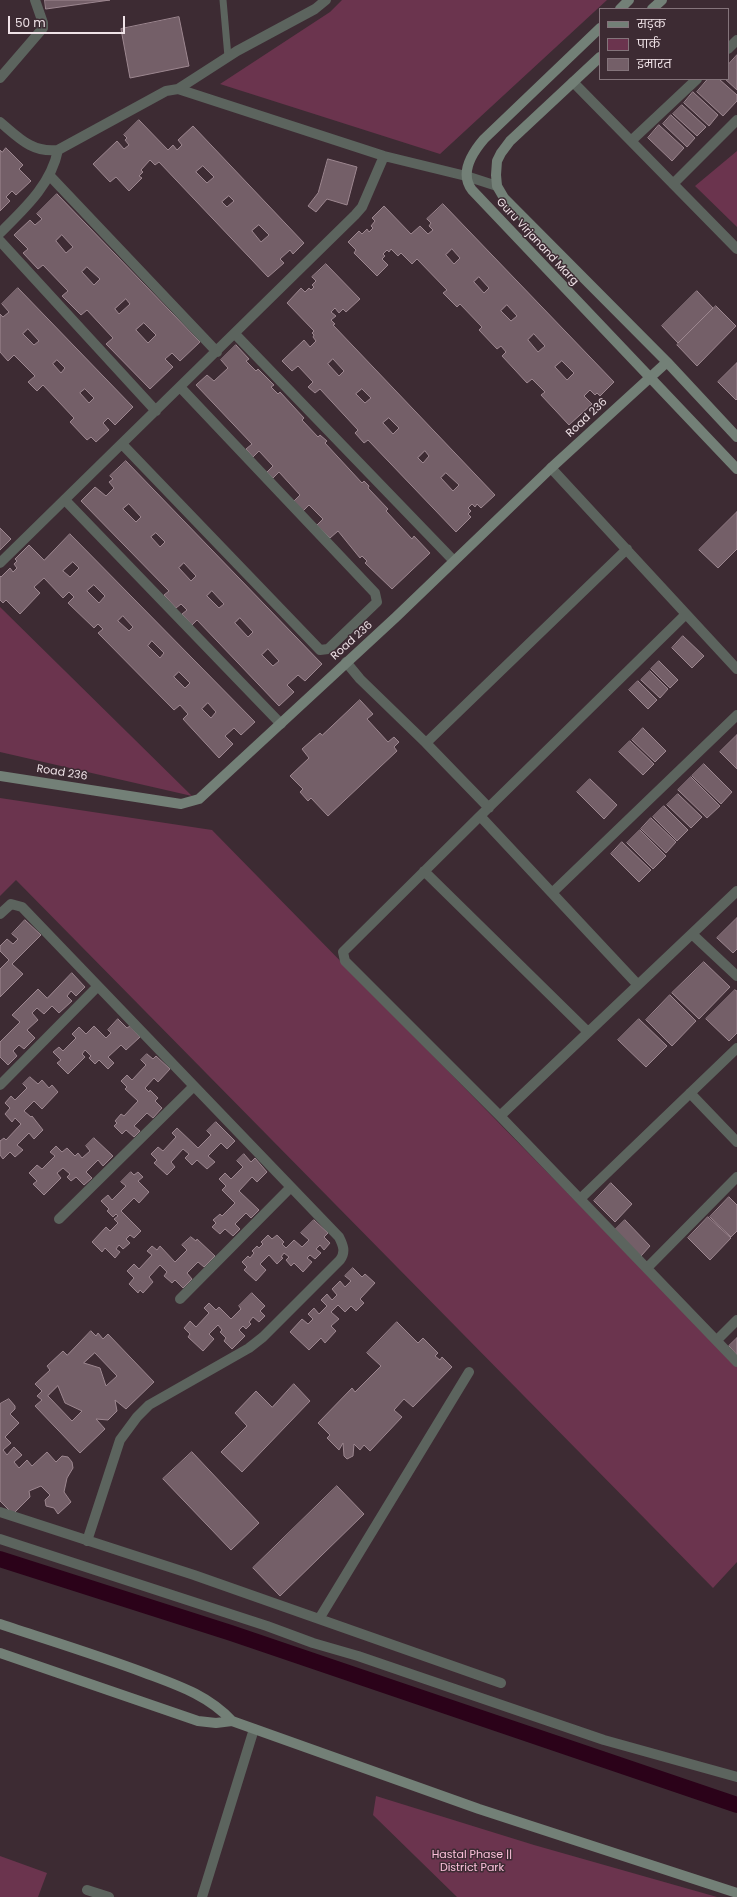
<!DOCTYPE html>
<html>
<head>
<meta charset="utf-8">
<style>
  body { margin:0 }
  #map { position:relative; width:737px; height:1897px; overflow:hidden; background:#3d2b33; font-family:Poppins,"Noto Sans Devanagari",sans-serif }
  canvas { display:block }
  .legend { position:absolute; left:599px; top:8px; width:130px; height:72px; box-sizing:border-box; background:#3d2b33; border:1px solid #84747b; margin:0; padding:5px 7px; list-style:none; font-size:12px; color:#efe2e7 }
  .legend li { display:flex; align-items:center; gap:8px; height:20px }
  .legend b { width:20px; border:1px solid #84747b }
  .scale { position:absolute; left:8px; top:16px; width:117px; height:18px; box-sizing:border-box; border:2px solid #efe2e7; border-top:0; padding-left:5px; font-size:12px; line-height:14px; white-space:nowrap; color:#efe2e7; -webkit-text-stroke:3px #3d2b33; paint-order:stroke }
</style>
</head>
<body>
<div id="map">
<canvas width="737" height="1897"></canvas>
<ul class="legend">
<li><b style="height:5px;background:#738077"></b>सड़क</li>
<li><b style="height:11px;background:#6b344e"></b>पार्क</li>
<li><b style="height:11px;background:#745f68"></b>इमारत</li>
</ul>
<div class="scale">50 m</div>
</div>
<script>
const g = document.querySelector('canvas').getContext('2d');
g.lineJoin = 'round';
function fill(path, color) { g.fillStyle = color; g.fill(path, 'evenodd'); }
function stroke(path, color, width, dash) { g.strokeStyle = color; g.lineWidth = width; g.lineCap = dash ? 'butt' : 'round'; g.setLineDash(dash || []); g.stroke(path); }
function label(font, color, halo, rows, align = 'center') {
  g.font = font + ' Poppins,sans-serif'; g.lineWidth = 3; g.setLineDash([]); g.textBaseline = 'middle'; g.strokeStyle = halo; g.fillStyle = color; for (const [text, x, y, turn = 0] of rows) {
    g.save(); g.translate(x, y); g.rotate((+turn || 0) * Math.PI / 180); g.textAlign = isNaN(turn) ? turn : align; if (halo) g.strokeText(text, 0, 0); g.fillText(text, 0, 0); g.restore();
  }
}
const green = new Path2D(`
  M342,0h265l-167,154 -220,-70 110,-72z
  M737,151v76l-42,-41z
  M0,607l192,189 -192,-44z
  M0,798l212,32 525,536v196l-24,26 -697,-708 -16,16z
  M376,1796l158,49 183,52h-260l-84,-82z
  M0,1856l47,17 -9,24h-38z`);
const canal = new Path2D(`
  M0,1559l231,74 506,172`);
const building = new Path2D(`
  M45,0h65l-64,9z
  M179,17l10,49 -59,12 -9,-49z
  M737,55v35l-12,-11h3v-14z
  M708,79h11l18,16v6l-14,15 -26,-24z
  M693,92l25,23 -9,11 -25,-23z
  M682,105l24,22 -9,9 -24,-22z
  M671,115l24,23 -8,9 -24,-23z
  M139,120l29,30 5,-5 4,5 5,-5 -4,-5 15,-14 111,117 -11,11 -3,-4 -10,9 4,4 -16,14 -109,-115 -4,3 -5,-5 -9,10 2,2 -4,4 3,2 -13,13 -13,-14 -6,5 -17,-18 24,-23 7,8 5,-4 -4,-5 2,-2 -3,-3zM203,166l11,11 -7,6 -11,-11zM229,196l5,5 -7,6 -5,-5zM259,225l10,10 -8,7 -9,-11z
  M659,125l25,23 -12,13 -24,-23z
  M6,148l17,17 -4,4 12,12 -15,14 -4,-4 -6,6 4,4 -10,10v-61l2,2z
  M328,159l29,8 -10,38 -20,-6 -11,13 -8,-6 10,-13z
  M57,194l143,148 -20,19 -8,-8 -7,6 8,8 -23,22 -44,-45 7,-6 -26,-28 -6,5 -19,-19 6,-5 -25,-26 -5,4 -15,-16 5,-4 -14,-14 16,-15 5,5 7,-6 -5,-5zM62,235l11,12 -7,6 -10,-12zM87,267l13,12 -6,6 -12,-13zM126,299l4,5 -11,10 -4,-5zM144,323l12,12 -8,8 -12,-13z
  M443,204l171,178 -14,14 -3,-3 -2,2 -5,-5 -6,6 8,8 -23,21 -28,-30 4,-3 -13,-13 -5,4 -25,-27 4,-4 -5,-6 -4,3 -18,-19 3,-3 -22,-23 -3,3 -14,-14 4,-3 -30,-31 -5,5 -11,-11 -3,3 -7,-7 -2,3 -2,-2 -4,4 2,2 -3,3 6,6 -11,11 -23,-23 2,-3 -8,-8 11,-11 3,3 5,-5 2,3 4,-4 -2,-2 4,-5 -3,-3 12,-12 27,28 9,-8 8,8 5,-4 -4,-4 2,-3 -4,-4zM452,249l8,9 -6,6 -8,-9zM479,277l10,11 -5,5 -10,-11zM507,305l10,11 -6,5 -10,-10zM534,334l11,12 -7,6 -10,-12zM562,361l12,12 -7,7 -12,-13z
  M326,264l34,35 -14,13 -3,-3 -4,4 -4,-5 -4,4 5,4 -5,4 4,4 -2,1 162,170 -14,13 -4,-4 -2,3 -3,-3 -4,4 3,3 -3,3 3,3 -15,15 -88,-92 -4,3 -9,-10 3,-3 -38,-41 -5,4 -7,-6 5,-5 -15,-16 -6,5 -10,-10 22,-21 6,7 6,-6 -3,-4 1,-2 -2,-2 2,-2 -27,-28 14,-15 4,4 4,-4 2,2 3,-3 -2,-2 4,-4 -4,-4zM333,359l11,12 -5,5 -11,-12zM362,389l9,9 -6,5 -9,-9zM389,418l10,10 -6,6 -10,-11zM425,451l4,5 -6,7 -5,-5zM446,473l13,12 -6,6 -12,-13z
  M18,288l115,119 -18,18 -7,-7 -5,5 6,7 -13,12 -5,-5 -4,3 -17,-18 4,-4 -31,-33 -6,6 -9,-9 7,-6 -21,-21 -6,6 -8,-9v-38l3,3 6,-5 -7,-8zM28,329l11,12 -5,4 -11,-11zM57,360l8,8 -4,5 -8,-9zM85,389l9,9 -5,5 -9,-10z
  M697,291l16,17 -35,35 -16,-17z
  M716,306l20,20 -39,40 -20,-21z
  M236,345l13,14 -3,2 10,10 2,-2 16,16 -3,2 7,7 2,-2 24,26 -2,2 16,17 2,-2 7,6 -2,2 37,40 2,-2 5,5 -1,2 20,21 -2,2 26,28 2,-3 16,17 -38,36 -27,-26 2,-2 -5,-5 -2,2 -22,-27 -8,7 -13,-13 6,-6 -14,-14 -7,7 -9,-10 7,-7 -21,-23 -6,6 -6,-6 6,-6 -14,-15 -6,6 -7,-8 6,-5 -56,-59 11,-10 7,6 14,-13 -7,-8z
  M737,363v36l-1,1 -18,-18z
  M126,461l196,203 -17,17 -7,-6 -11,10 7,7 -15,14 -82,-86 -5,5 -10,-11 5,-4 -6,-6 -5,4 -12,-13 5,-4 -88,-90 14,-14 11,9 8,-8 -5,-6 4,-3 -3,-3zM129,504l12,13 -5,5 -13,-13zM156,533l9,9 -5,5 -9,-10zM184,563l12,13 -5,5 -12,-13zM212,591l12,13 -5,4 -12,-12zM240,618l13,14 -5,5 -13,-14zM268,649l11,12 -6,5 -11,-11z
  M737,512v37l-19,19 -19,-18z
  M0,528l11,11 -11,11z
  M70,534l185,188 -14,13 -7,-7 -9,8 8,8 -14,14 -36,-39 5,-5 -8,-9 -6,5 -76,-77 5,-4 -5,-5 -4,4 -26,-25 6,-6 -5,-5 -6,6 -19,-20 -10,9 6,6 -20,21 -14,-14 -3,3 -3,-3v-24l1,1 9,-9 3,4 4,-4 -3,-4 3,-3 -2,-2 14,-14 15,15zM73,562l6,6 -9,9 -7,-6zM94,585l11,11 -6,7 -12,-12zM123,616l10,11 -4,4 -11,-10zM152,641l12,12 -4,5 -12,-12zM179,672l11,11 -5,5 -11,-11zM208,703l8,9 -5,6 -9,-9z
  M683,636l21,20 -12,12 -20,-20z
  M659,661l19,19 -8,8 -19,-19z
  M650,671l18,18 -8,9 -19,-18z
  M638,681l19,19 -9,9 -19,-19z
  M360,700l13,14 -6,5 21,23 6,-5 5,5 -5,5 3,4 -69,65 -17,-18 -3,3 -8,-9 3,-3 -13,-13 19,-18 -7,-9 18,-16 2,2z
  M643,728l23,23 -11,11 -23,-22z
  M737,735v34l-17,-17z
  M630,741l24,23 -11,11 -24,-23z
  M704,764l28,28 -11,12 -29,-28z
  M691,777l29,29 -13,12 -29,-28z
  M590,779l27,26 -13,14 -27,-27z
  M678,794l24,23 -11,11 -24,-23z
  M664,806l24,24 -11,11 -24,-24z
  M651,818l25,24 -10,11 -25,-24z
  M640,830l26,26 -13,13 -26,-26z
  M622,842l29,28 -12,12 -28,-28z
  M737,918v31l-4,4 -16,-15z
  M25,920l16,15 -29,29 11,10 -23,23v-28l9,-9 -9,-9v-5l7,-7 6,5 5,-5 -6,-5z
  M704,962l26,25 -31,32 -27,-26z
  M72,973l13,14 -9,9 -5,-5 -4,5 5,5 -13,12 -7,-7 -8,8 -7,-6 -5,5 6,7 -11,10 8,8 -11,11 -5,-4 -6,6 4,5 -9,9 -8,-8v-15l20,-20 -8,-7 26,-26 9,9z
  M735,990l2,1v42l-8,8 -23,-22z
  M670,995l26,26 -24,25 -26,-26z
  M118,1019l9,9 3,-2 10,11 -14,13 -5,-5 -13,12 6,6 -6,6 -9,-9 -4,4 -6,-6 2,-2 -6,-6 -3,4 3,3 -17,17 -11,-11 4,-3 -8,-8 6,-5 4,4 13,-13 -4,-4 7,-7 7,7 8,-8 12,12 5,-5 -3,-3z
  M639,1019l28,27 -21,21 -28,-27z
  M147,1054l6,5 3,-3 14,13 -12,13 -4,-4 -9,10 4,4 1,-2 8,8 -3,3 7,7 -9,10 -6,-5 -13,13 6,5 -6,6 -8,-7 -4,4 -8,-8 3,-3 -2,-2 6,-7 3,2 14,-15 -13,-12 2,-2 -6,-6 6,-6 5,5 14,-15 -5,-5z
  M30,1077l8,7 4,-4 7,8 3,-3 6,7 -16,17 -8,-8 -10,10 7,6 1,-1 11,14 -9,9 -5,-6 -12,12 6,5 -8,7 -5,-5 -7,7 -3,-4v-14l4,-3 2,2 15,-16 -6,-6 -3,4 -7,-8 5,-6 -5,-5 6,-7 4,4 12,-12 -4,-4z
  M216,1122l19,19 -8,8 -6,-6 -13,13 7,6 -8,7 -10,-9 -5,5 -7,-7 4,-4 -6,-5 -12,13 4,5 -8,8 -13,-12 3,-3 -6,-6 7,-7 5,4 13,-14 -4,-4 5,-5 21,20 13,-13 -4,-4z
  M94,1138l19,18 -10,10 -5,-6 -12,12 6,6 -8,7 -8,-8 -5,4 -4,-4 3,-3 -7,-6 -6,5 4,5 -17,17 -11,-11 4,-3 -8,-8 8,-8 5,4 13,-13 -5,-4 6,-6 6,6 5,-4 8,8 3,-3 4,5 8,-7 -4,-5z
  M244,1154l7,8 4,-4 12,14 -10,10 -5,-5 -13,14 20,19 -8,8 -5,-5 -11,11 5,5 -7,7 -8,-7 -5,5 -8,-7 4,-4 -3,-3 7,-6 2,2 13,-13 -13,-13 4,-4 -7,-7 6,-6 6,6 12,-12 -6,-6z
  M131,1172l3,3 4,-3 5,5 -5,4 11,11 -10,11 -5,-5 -13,13 20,20 -7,7 -4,-3 -4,4 4,4 -7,6 -4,-4 -3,4 4,3 -5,6 -10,-10 -3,4 -10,-10 14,-15 4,4 8,-8 -4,-4 4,-3 -2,-2 -3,3 -6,-6 2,-2 -8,-8 7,-6 4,5 14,-14 -5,-4z
  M611,1183l21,21 -17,18 -21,-21z
  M729,1197l8,8v26l-6,6 -21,-20z
  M708,1217l23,21 -21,22 -22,-22z
  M314,1220l14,13 -4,4 6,6 -6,7 -4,-5 -4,4 5,4 -6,6 -5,-4 -3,3 5,4 -9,10 -9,-9 -3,3 -5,-6 3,-3 -5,-4 -3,4 2,1 -6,6 -8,-9 -9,9 6,6 -10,11 -12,-11 3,-3 -5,-5 6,-6 2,2 4,-5 -2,-2 5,-5 2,2 4,-4 -2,-2 7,-7 4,4 5,-4 7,7 -2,2 4,4 8,-8 8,7 7,-7 -8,-7z
  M625,1220l25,26 -9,10 -26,-26z
  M191,1237l5,4 1,-2 18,17 -11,11 -6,-5 -11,11 5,6 -9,9 -8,-8 -3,3 -8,-7 3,-4 -7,-7 -11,12 4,5 -10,11 -3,-3 -2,3 -9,-9 5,-6 -7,-7 7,-7 5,5 13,-14 -5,-4 5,-5 5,4 3,-4 15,16 12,-12 -5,-5z
  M353,1268l9,9 3,-3 10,9 -15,16 4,4 -8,8 -5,-5 -6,6 -7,-7 -7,7 8,7 -8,7 5,5 -11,12 -4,-5 -12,12 -19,-18 12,-13 6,5 5,-5 -5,-5 6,-6 5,6 8,-8 -6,-6 6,-6 5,6 5,-5 -5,-6 8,-8 5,6 6,-6 -6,-5z
  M252,1293l13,13 -5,5 5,5 -6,6 -6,-5 -4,5 2,2 -5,5 -3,-3 -4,4 6,6 -13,13 -8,-8 2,-3 -6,-6 2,-2 -4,-5 -9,9 5,5 -11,12 -15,-14 2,-3 -6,-6 6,-7 6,6 13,-14 -5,-5 5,-5 7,7 3,-3 12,12 10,-10 -2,-3z
  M397,1322l21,21 5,-5 15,15 -3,3 5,4 2,-3 10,10 -39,40 -9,-8 -10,11 8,7 -32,34 -6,-6 -4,5 -6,-6 -1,12 -6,3 -3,-3 -1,-13 -4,7 -12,-12 3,-3 -12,-12 34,-35 3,4 26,-26 -14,-13z
  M91,1331l5,5 2,-3 5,6 5,-5 46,48 -28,27 -11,-9 2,11 -9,9 -12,-1 9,10 -25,24 -45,-47 7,-6 -5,-4 5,-5 -7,-7 15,-14 -3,-4 16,-15 4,4zM95,1353l22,23 -11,10 -6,-18 -16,-5zM58,1386l7,17 17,8 -10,10 -24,-25z
  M737,1338v17l-8,-9z
  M294,1384l16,17 -68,71 -21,-20 26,-26 -12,-13 21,-22 16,16z
  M9,1399l6,7v3l-5,5 9,9 -14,14 6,6 -8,7 4,5 7,-8 8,8 -8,7 5,6 8,-8 5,6 15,-14 9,10 6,-6 6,1 4,5 1,6 -6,10 -3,14 7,10 -13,12 -4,-6 -8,-2 -1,-6 5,-5 -9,-9 -12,5 1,6 -17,17 -13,-13v-97z
  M192,1452l67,71 -28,27 -68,-71z
  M337,1486l27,28 -84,82 -27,-28z`);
const lane = new Path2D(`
  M223,0l5,57`);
const street = new Path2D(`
  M728,49l9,-9
  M0,78l43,-50v-5l-8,-23
  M573,82l164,167
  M178,89l59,-38 78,-42 11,-9
  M0,122c19,16 32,31 58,28l108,-59 12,-2 206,67 82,20 31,10
  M631,141l66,-62
  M50,176l167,176
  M673,184l64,-64
  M0,233c24,-24 51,-48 58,-83
  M0,241l156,170
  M235,334l218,226
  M122,444l198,206 8,-1 49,-47 -2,-9 -195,-206
  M551,468l186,201
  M65,500l216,224
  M0,563l355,-348 7,-8 22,-51
  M346,662l14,17 66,64 63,65
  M426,743l201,-194
  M480,816l-132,131 -5,5 2,9 155,155 237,246
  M424,871l164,161
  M552,893l185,-178
  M0,914l11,-10 11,3 317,330c4,8 7,15 1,23l-77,77 -14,11 -100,57 -12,12 -17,23 -33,101
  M692,934l45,42
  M638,985l-158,-169 206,-202
  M0,1085l98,-99
  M690,1093l47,49
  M500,1116l237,-225
  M580,1199l157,-151
  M59,1219l135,-133
  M647,1268l90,-91
  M180,1299l111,-112
  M717,1340l20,-20
  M0,1512l194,63 307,108
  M0,1539l267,87 46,17 45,13 246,84 133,37
  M319,1619l150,-247
  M87,1890l22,7
  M202,1897l52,-168`);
const secondary = new Path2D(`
  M620,9l9,-9
  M652,9l10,-9
  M600,28l-116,111c-12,14 -25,34 -12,51l265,279
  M600,57l-90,84 -9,12 -4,8 -1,14 1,11 7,12 163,164 70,75
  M0,776l181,28 18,-5 197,-182 155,-149 116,-106
  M0,1624c48,16 97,31 145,49 32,12 63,22 87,48l247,88 258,84
  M0,1653l198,68 18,2 16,-2`);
const streetNames = [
  ["Guru Virjanand Marg",537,242,47],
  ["Road 236",587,418,-43],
  ["Road 236",352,641,-42],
  ["Road 236",62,773,9]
];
const parkNames = [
  ["Hastal Phase ||",472,1855],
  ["District Park",472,1868]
];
fill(green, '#6b344e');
stroke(canal, '#2b0219', 16);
fill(building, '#745f68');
stroke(building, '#9d8790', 1);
stroke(lane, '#5c645e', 7);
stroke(street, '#5c645e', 10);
stroke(secondary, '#738077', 10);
label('11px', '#efe2e7', '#3d2b33', streetNames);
label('11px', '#fbc0da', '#3d2b33', parkNames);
</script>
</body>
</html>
